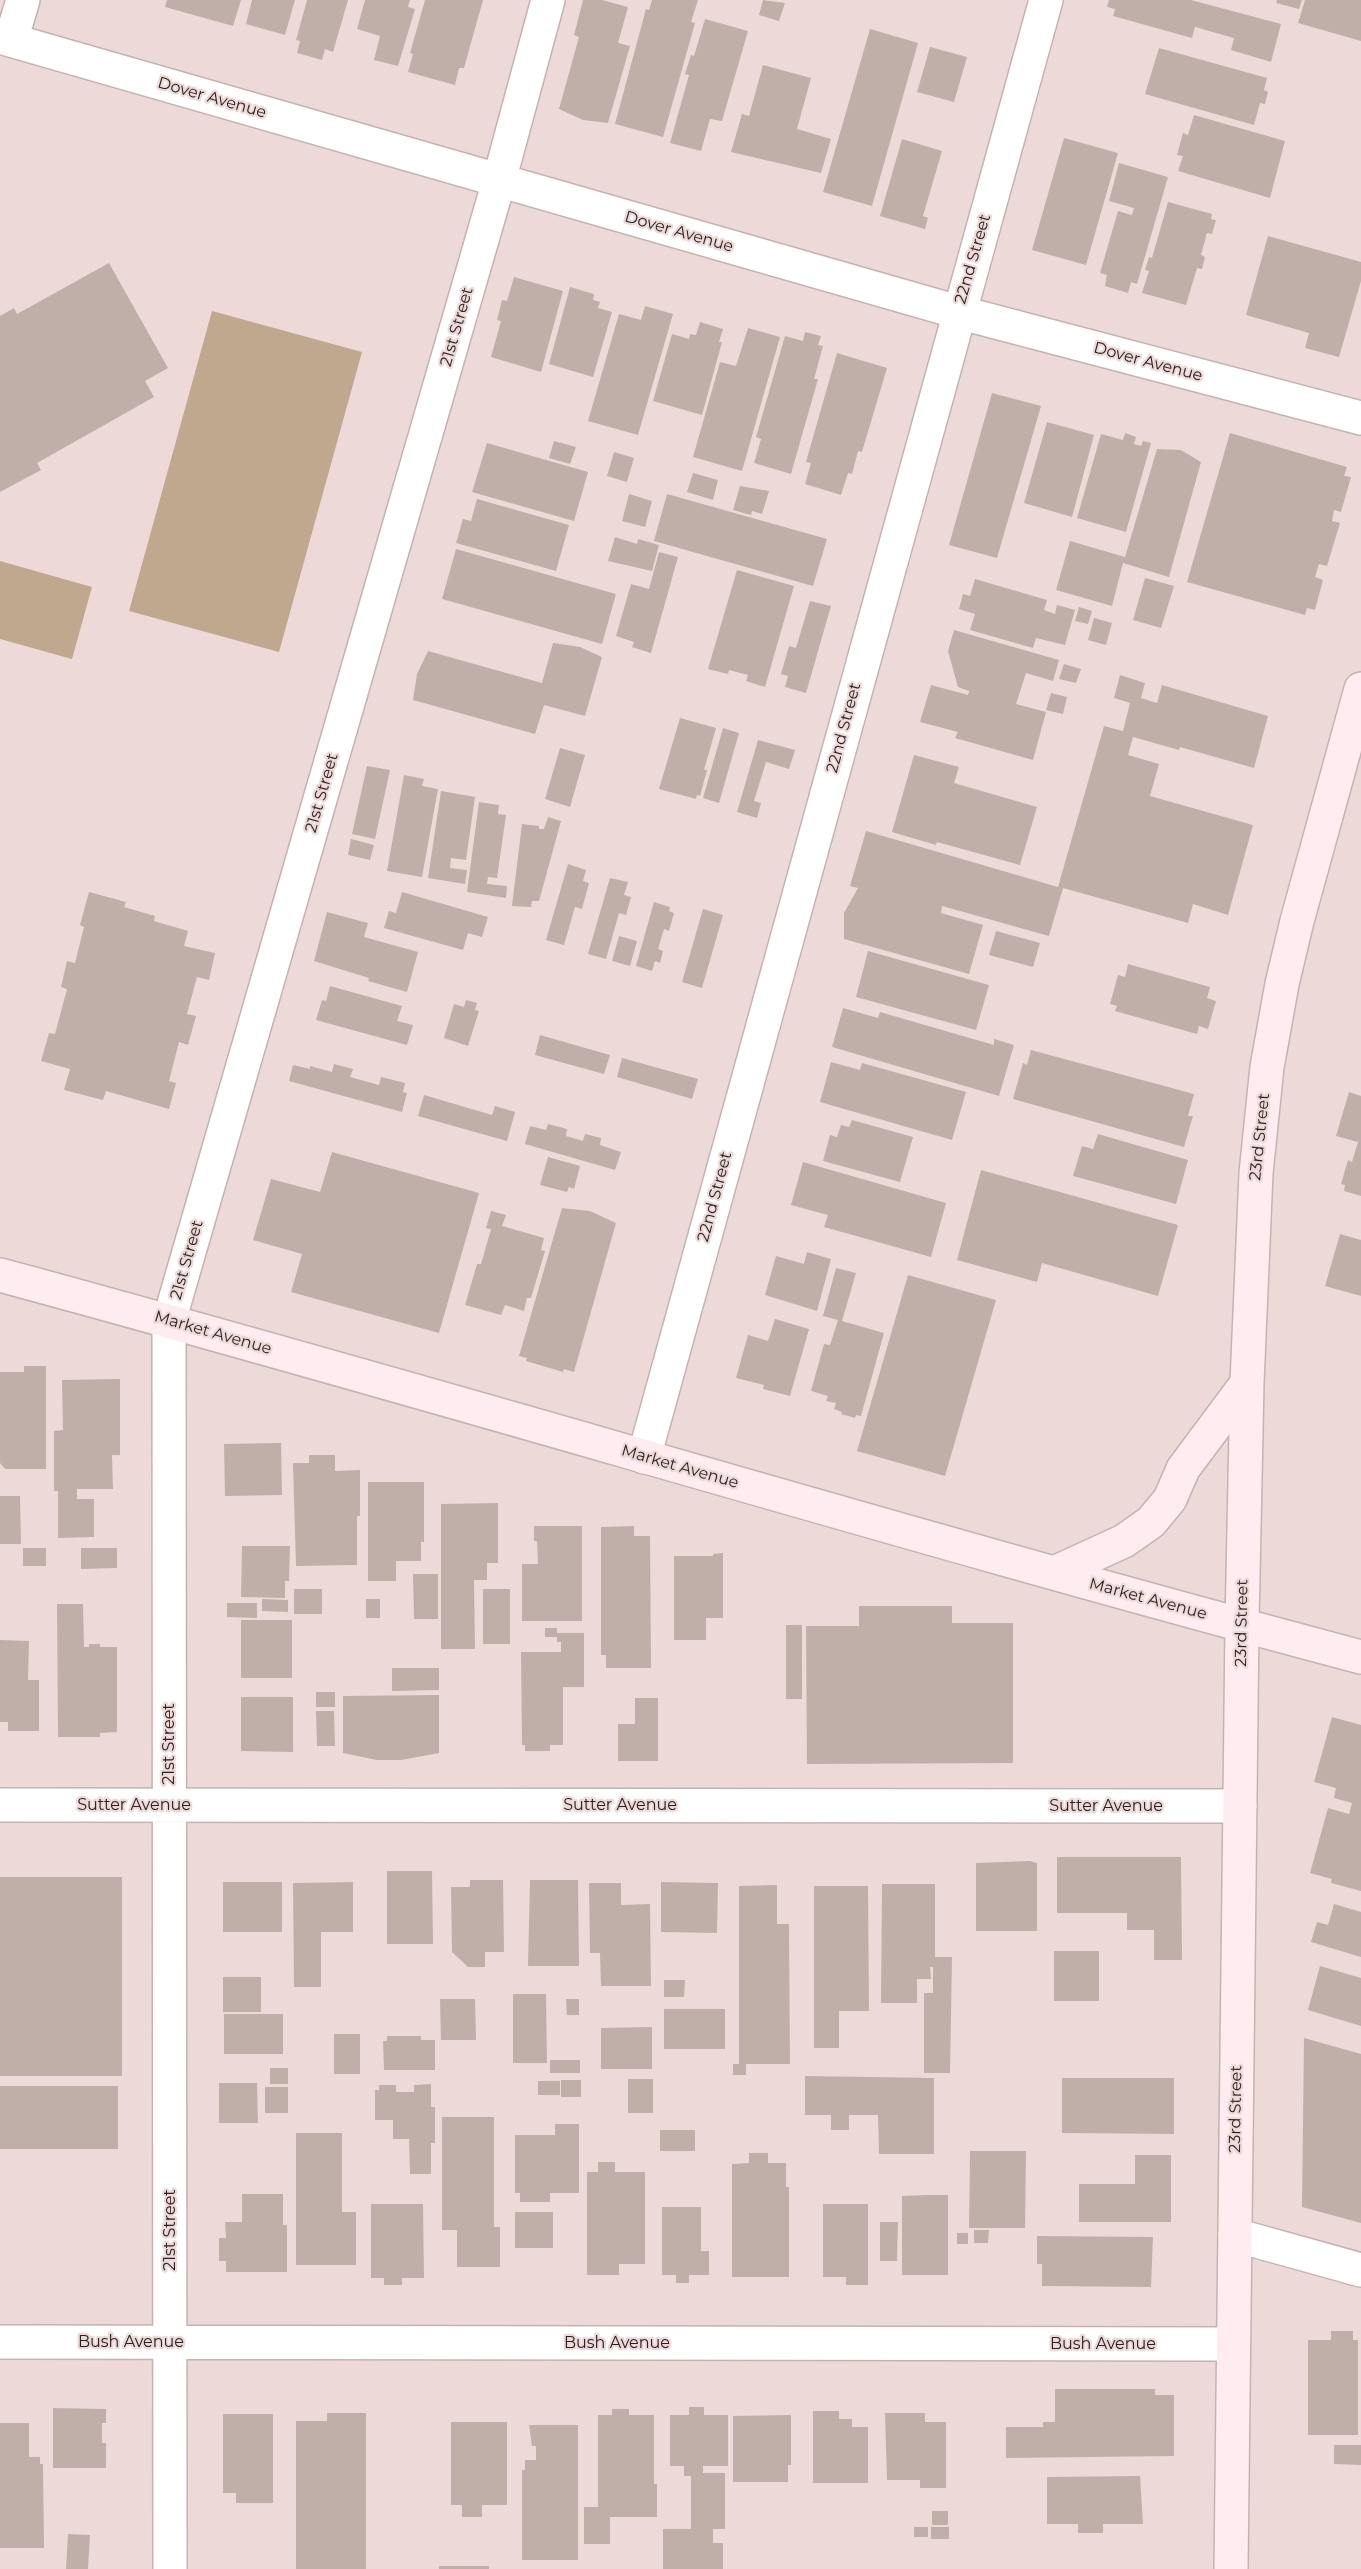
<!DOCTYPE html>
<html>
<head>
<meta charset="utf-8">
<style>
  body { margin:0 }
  canvas { display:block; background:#eddad8 }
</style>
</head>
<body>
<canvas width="1361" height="2569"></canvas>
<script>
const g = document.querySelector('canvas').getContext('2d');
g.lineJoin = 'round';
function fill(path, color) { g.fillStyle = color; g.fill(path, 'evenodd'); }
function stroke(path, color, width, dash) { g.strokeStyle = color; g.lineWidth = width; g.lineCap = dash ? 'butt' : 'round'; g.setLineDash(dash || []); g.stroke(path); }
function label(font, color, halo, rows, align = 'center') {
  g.font = font + ' Montserrat,sans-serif'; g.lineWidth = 4.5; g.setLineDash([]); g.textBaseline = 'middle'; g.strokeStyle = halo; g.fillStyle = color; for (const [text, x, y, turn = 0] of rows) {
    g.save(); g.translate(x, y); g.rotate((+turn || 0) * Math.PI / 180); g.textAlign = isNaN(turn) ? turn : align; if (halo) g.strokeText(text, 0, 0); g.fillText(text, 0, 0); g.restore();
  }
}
const green = new Path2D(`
  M212,311l150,41 -83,300 -150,-41z
  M0,561l92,26 -20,72 -72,-20z`);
const building = new Path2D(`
  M167,0h74l-8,26 -68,-19z
  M252,0h43l-10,35 -39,-11z
  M307,0h41l-15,52 -8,-3 -3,11 -25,-7 3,-12 -4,-1z
  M365,0h45l-2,7 7,2 -17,57 -24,-6 6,-24 -23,-7z
  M425,0h58l-19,68h-5l-4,17 -47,-13 5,-18 -3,-1z
  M583,0h19l26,7 -10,36 12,3 -22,77 -25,-3 -24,-11 20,-72 -5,-2z
  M652,0h46l-7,22 4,1 -32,114 -48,-13 31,-115 3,1z
  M763,0l22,3 -6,18 -20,-6z
  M1109,0h82l90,24 -10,38 -40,-12 3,-12 -39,-11 -3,11 -79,-22 2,-7 -8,-2z
  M1277,0h25l-3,9 -23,-6z
  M1305,0h56v41l-63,-18z
  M705,19l43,12 -26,90 -12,-2 -9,32 -31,-8 19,-68 -4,-1 6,-19 3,1z
  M870,29l48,14 -46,163 -49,-14z
  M930,47l37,10 -13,45 -37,-10z
  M1159,48l108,30 -3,12 4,2 -3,12 -5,-1 -6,22 -109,-31z
  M763,65l48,13 -14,51 34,10 -10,34 -90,-21 11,-38 7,2z
  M1194,115l91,26 -15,57 -92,-27 5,-15 -6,-1 6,-22 5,2z
  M1064,138l54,15 -32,112 -54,-15z
  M902,139l40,12 -19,65 5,2 -3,11 -45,-13z
  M1119,163l49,14 -31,107 -6,-2 -3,11 -23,-7 2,-11 -7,-2 18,-62 14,4 2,-7 -25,-7z
  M1168,202l44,12 -1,5 5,1 -4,14 -5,-1 -6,22 4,2 -3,12 -5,-1 -11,37 -44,-12 7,-22 -4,-1 4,-13 3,1z
  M1268,236l93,26v19l-22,76 -34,-9 4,-15 -63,-18z
  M109,263l59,105 -23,13 9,16 -117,66 4,7 -41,22v-176l14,-8 3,6z
  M514,277l49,14 -22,81 -50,-15 10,-36 -4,-1 5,-20 5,1z
  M570,287l24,7 -1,6 7,2 -2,6 14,4 -19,65 -44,-13z
  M645,306l28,8 -35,121 -50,-14 31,-107 22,6z
  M700,322l23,7 -4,13h3l-20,73 -49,-14 19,-67 17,5 1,-5 6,1z
  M748,328l32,9 -38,134 -49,-14 27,-95 16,4z
  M805,332l16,4 -3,9 5,1 -9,33h4l-27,95 -37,-11 7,-24 -5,-2 29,-101 18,5z
  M837,353l50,15 -25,84 -4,-1 -6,23 -4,-1 -7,22 -36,-11 6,-21 -5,-1z
  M992,393l49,13 -44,152 -48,-13z
  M1047,422l47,13 -22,82 -48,-14z
  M1125,433l11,4 -2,7 7,2 2,-5 8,2 -25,89 -49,-14 24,-84 22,6z
  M1230,433l117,34 -3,9 7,1 -10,35 -7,-2 -2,11 8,2 -13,43 -8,-2 -4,13 8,3 -8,30 -8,-2 -2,7 -118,-33z
  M554,441l22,6 -6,17 -21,-6z
  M487,443l101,29 -14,49 -102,-29z
  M1157,449l24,1 20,12 -32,115 -46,-14 -11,43 -56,-16 14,-49 55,16z
  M614,452l20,6 -7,24 -20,-6z
  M693,473l25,7 -5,20 -26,-8z
  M740,486l29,5 -7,23 -10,-3 -1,4 -18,-5z
  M629,494l23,7 -7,26 -23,-6z
  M667,494l160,45 -14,47 -159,-45z
  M477,499l92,26 -13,46 -100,-28 7,-24 8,2z
  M615,537l22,7 1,-5 21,6 -7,26 -44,-10z
  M456,549l160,45 -14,50 -160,-45z
  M659,552l19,5 -27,96 -19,-6 2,-5 -18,-6 15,-52 18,5z
  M737,570l57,16 -29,101 -19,-6 2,-6 -19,-5 -1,4 -20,-5z
  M1145,578l29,8 -13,42 -28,-8z
  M975,579l72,21 -3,10 11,4 2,-9 18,5 -10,35 -29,-7 -3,10 -63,-18 5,-16 -16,-5 4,-15 7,2z
  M810,601l21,5 -25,87 -21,-6 3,-11 -7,-2 8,-28 7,2z
  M1079,607l13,4 -4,13 -13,-3z
  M1094,618l18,5 -6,22 -18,-5z
  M954,630l105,30 -6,21 -27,-8 -10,31 30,8 -13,48 -78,-22 3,-6 -38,-10 11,-37 37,10 1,-4 -11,-4 -10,-36z
  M553,643l27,4 22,10 -17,59 -41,-11 -9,29 -122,-34 4,-26 11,-23 114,32z
  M1064,664l17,5 -5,14 -17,-4z
  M1120,675l25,8 -4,15 16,5 5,-18 106,31 -14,52 -74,-21 -1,3 -46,-13 -5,18 31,9 -9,32 103,29 -25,90 -35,-11 -5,19 -125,-35 -14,48 -107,-30 -1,7 42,12 -14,49 -125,-35v-26l14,-25 -8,-2 16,-55 192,56 46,-161 19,5 7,-28 -16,-5z
  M1051,693l16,4 -4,17 -17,-4z
  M680,718l36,10 -12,42h3l-7,26 -3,-1 -1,4 -37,-10z
  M723,728l16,5 -20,70 -16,-5z
  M758,740l37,10 -6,19 -23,-7 -12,39 7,2 -4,15 -20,-6z
  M560,748l25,7 -15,52 -25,-8z
  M914,755l45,12 -5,16 83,24 -17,58 -83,-23 -1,3 -44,-13z
  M367,766l23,4 -15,69 -23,-5z
  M404,775l20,4 -2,7 16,3 -16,88 -35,-6z
  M441,791l34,6 -9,63 -15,-2 -1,10 17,2 -2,14 -37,-6z
  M479,802l20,3 -1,9 8,1 -9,63 -9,-1 -1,7 20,2 -1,12 -39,-6z
  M548,817l13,4 -22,80h-7l-1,6 -19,-1 10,-82 17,2v3h5z
  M351,839l23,6 -4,15 -22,-5z
  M568,864l18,6 -3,11 6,2 -7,26 -7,-2 -11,38 -18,-5z
  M610,878l18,4 -4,13 7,2 -5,18 -7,-2 -13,46 -18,-5z
  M89,892l37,10 -2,5 31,9 -1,5 34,10 -4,15 31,7 -6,27 -12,-3 -10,37 9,2 -8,29 -9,-3 -10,39 7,2 -7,26 -63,-18 -3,9 -39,-10 6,-21 -29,-8 8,-28 6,1 12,-45 -6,-2 6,-26 8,2 9,-36 -4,-2z
  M402,892l86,25 -6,20 -14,-4 -5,17 -79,-22 5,-17 7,2z
  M654,902l16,5 -1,4 5,2 -5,18 -5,-2 -6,20 5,2 -3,12 -5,-2 -3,10 -16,-5z
  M703,909l20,6 -21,73 -20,-6z
  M327,912l41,11 -4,14 54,15 -11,40 -39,-11 1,-3 -55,-17z
  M996,931l44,12 -7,24 -44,-12z
  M619,936l18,5 -7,25 -18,-5z
  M868,951l121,34 -13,45 -120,-33z
  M1128,964l82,23 -3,11 9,3 -8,28 -9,-3 -2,8 -82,-23 2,-5 -7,-2 8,-29 7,2z
  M330,986l72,20 -5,15 16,4 -6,20 -91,-25 6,-20 4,1z
  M466,1000l11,3 -2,7 4,1 -11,35 -24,-8 10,-34 10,3z
  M843,1008l35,10 2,-6 114,33v-6l20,6 -15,51 -167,-49z
  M540,1035l70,20 -6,19 -69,-19z
  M1031,1050l163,44 -6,22h5l-9,31 -171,-48 10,-36 4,2z
  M622,1058l76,21 -6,20 -75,-22z
  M831,1062l29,8 2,-7 104,29 -14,48 -132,-38z
  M334,1064l19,5 -3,8 29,8 2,-8 24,6 -2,9 4,1 -5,19 -113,-31 4,-16 17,4v-3l22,6z
  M1349,1092l12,4v100l-17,-5 1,-6 -4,-1 7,-24 4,2 6,-20 -22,-6z
  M424,1095l68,20 3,-9 20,6 -8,29 -89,-25z
  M852,1120l61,17 -13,45 -77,-21 7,-26 7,2 4,-12 8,2z
  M548,1124l19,5 -1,7 17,5 2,-7 16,4 -1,7 21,7 -6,18 -90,-26 5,-18 16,4z
  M1098,1134l90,26 -12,44 -103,-28 9,-30 11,3z
  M332,1152l147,41 -40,140 -148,-41 11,-38 -49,-14 18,-61 49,13z
  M548,1157l32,9 -6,23 -5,-2 -2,5 -27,-7z
  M803,1162l143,41 -15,54 -107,-30 4,-12 -37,-10z
  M981,1170l197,55 -20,71 -116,-33 -5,19 -80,-22z
  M562,1208l28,3 26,12 -42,149 -10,-3 -1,3 -37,-11 1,-3 -8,-2z
  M491,1211l15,4 -4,11 42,12 -3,12 4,1 -14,47h-4l-3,13 -19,-6 -4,10 -36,-10 12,-41h4l10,-35 -5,-1z
  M1340,1234l21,6v56l-36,-10z
  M807,1252l24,7 -14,52 -52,-16 11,-39 28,8z
  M836,1268l20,5 -14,48 42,12 -23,83 -5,-1 -1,3 -14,-4 1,-2 -8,-3 2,-6 -10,-2 2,-5 -17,-5 13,-47 6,1 8,-25 -15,-4z
  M908,1275l88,25 -51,176 -88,-25z
  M775,1319l34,10 -19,67 -27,-7 1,-4 -28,-7 12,-43 20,6z
  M24,1366h22v103h-41l-5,-6v-91h24z
  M120,1379v76h-8l1,34h-36v10h17v38l-36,1v-47h-4v-60l9,-1 -1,-50z
  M281,1443l1,52 -57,1 -1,-52z
  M309,1455h26v16l25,-1v46h-3v49l-61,1 -3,-103h16z
  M368,1482h56v60h-3v19h-25v20h-28z
  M0,1496h20l1,48h-21z
  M498,1503v60h-11v17h-13l1,69h-34v-145z
  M534,1526h48v95h-60v-57h16l-1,-23h-3z
  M634,1526v10h16l1,132h-45v-13h-5v-128z
  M242,1546h48l-1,35h-4v17l-44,-1z
  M23,1548h23v18h-23z
  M81,1548h36v20l-36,1z
  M723,1553v65h-17v22h-32v-84h39v-2z
  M413,1574h25v45h-24z
  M294,1589h28v25h-28z
  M483,1589h27v55h-27z
  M262,1599l26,1v12l-26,-1z
  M366,1599h14v19h-14z
  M227,1603h30v15l-30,-1z
  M57,1604h26l1,43h5v-3h11v3h17v85l-17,1v4h-42z
  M859,1606h93v17h61v140l-206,1 -1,-138h53z
  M241,1620h51v58h-51z
  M786,1625h16v74h-16z
  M545,1628h12v5h27v54h-21v58h-13v6h-25v-6h-3l-1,-93h40v-10h-4v-5h-12z
  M0,1640l29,1 -1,39h11v51h-31v-9h-8z
  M392,1668h47v22l-47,1z
  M316,1692h19v15h-19z
  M439,1695v58l-38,7h-24l-34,-7v-57z
  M241,1697h52v55l-52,-1z
  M635,1698h23v63h-40v-37h17z
  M316,1711h18l1,35h-18z
  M1332,1717l29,8v166l-30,-8 1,-4 -22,-6 18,-65 21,6 3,-11 -18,-5 2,-10 -22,-6z
  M1057,1857h124l1,103h-28v-30h-27v-17h-70z
  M1030,1861l7,2v68h-61v-68z
  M387,1871h45l1,73h-46z
  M0,1877h122v199h-122z
  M470,1880h33l1,72h-19v15h-17l-16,-15 -1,-65h19z
  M530,1880h48l1,86h-51z
  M223,1882h59v50h-59z
  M353,1882v50h-32v55h-27l-1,-104z
  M661,1882l57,1 -1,50 -56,-1z
  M589,1883h32v22l29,-1 1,82h-50l-1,-33h-10z
  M882,1884h53v73h17l-2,116h-26v-80h9v-26h-3l1,12h-14v24h-36z
  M777,1885v39h12l1,140h-44v11h-13v-11h6v-178z
  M814,1886h54l1,125h-30v37h-25z
  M1334,1904l27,8v45l-50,-15 6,-20 11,3z
  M1054,1951h45v50h-45z
  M1320,1966l41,12v48l-53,-16z
  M223,1977h38v35h-38z
  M664,1980h21l-1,17h-20z
  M513,1994h33l1,69h-34z
  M440,1999h35l1,41h-35z
  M566,1999h13v16h-12z
  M664,2009h61v40h-61z
  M224,2014h59v40h-59z
  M652,2027v42h-51v-41z
  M334,2034h26v40h-26z
  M387,2036h34v4h14v30h-51l-1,-29h4z
  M1304,2038l57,16v169l-59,-16z
  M550,2060h30v13h-30z
  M270,2068h18v16h-18z
  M805,2076l129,2v76h-55l-1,-39h-29v15h-18v-15h-26z
  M1062,2078h112v56l-112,-1z
  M628,2079h25v34h-25z
  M561,2080h20v17h-20z
  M538,2081h22v14h-22z
  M219,2083h38l1,40h-39z
  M431,2084v23h4v36h-4v31h-21l-1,-35h-16v-19h-18v-30h4v-5h17v7h18v-7z
  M0,2086h118v63h-118z
  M265,2087h23v26h-23z
  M442,2117h52v110h6v40h-43v-37h-15z
  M555,2124h24v69h-29v9h-30v-9h-5v-58h40z
  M660,2130h35v21h-35z
  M296,2133h46v79h14v53h-60z
  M970,2151h56l-1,77h-56z
  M749,2153h19v10h18v24h3v90h-57v-113l17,-1z
  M1135,2155h36v67h-92v-38h56z
  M598,2162h17v10h30v92h-26v11h-32v-103h11z
  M242,2194h41v31h4v47h-61v-11h-7v-23h7l-1,-16h17z
  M927,2195h21v80h-46v-79z
  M371,2204h52l1,74h-22v7h-18v-7h-13z
  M823,2204h45v81h-22v-8h-23z
  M662,2207h39v44h8v24h-20v8h-13v-8h-14z
  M515,2212h38v36h-38z
  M880,2222h18l-1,39h-17z
  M974,2230h15l-1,13h-14z
  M957,2233h11v11h-11z
  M1037,2236l116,1 -2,50 -109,-1v-22h-5z
  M1331,2331h22v9h5v95h-50v-95h23z
  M1055,2389h100v6h19v61l-168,2v-31h37v-5h12z
  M689,2407h15v8h24v51h-25v7h22v56h-12v14h10v26h-60v-40h28v-53h-7v-10h-14v-51h19z
  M53,2408l53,1v14h-4v20h4v25h-53z
  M612,2409h17v6h25v69h3v33h-47v27h-26v-37h14v-92h14z
  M813,2411h26v8h13v8h16v56h-55z
  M327,2413h39v156h-70v-148h31z
  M885,2413h40v9h21v66h-26v-8h-33z
  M223,2414h50v89h-37v-10h-13z
  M791,2415v50h-3v17h-55v-66z
  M451,2422h56v83h-25v12h-20v-12h-11z
  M0,2423h29v34h11v7h3l1,84h-44z
  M529,2425h49v135h-56v-90h3v-10h11v-14h-4z
  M1334,2445h27v20l-27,-1z
  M1140,2476l3,48h-40v9h-25v-9h-31v-47z
  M932,2511h16v14h-16z
  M914,2527h14v10h-14z
  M931,2527h18v12h-18z
  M68,2534l22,1 -2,34h-22z
  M439,2566h50v3h-50z`);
const street = new Path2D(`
  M0,37l958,275 403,106
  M11,40l12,-40
  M644,1457l402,-1457
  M0,1805l1240,1
  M1235,2235l126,35
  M0,2342l1233,2
  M170,2569l-1,-1248 330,-1140 49,-181`);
const secondary = new Path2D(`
  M0,1275c455,123 905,261 1361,382
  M1054,1573l70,-32 27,-19 19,-23 13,-30 64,-86
  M1231,2569l11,-944 5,-242 9,-210 11,-106 15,-83 15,-63 64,-232`);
const streetNames = [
  ["Dover Avenue",212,98,16],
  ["Dover Avenue",679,232,16],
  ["22nd Street",973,259,-74],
  ["21st Street",457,327,-74],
  ["Dover Avenue",1148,362,15],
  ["22nd Street",844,728,-75],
  ["21st Street",322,793,-74],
  ["23rd Street",1260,1137,-84],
  ["22nd Street",715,1197,-75],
  ["21st Street",187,1260,-74],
  ["Market Avenue",213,1333,16],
  ["Market Avenue",680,1467,16],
  ["Market Avenue",1148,1599,15],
  ["23rd Street",1242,1623,-89],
  ["21st Street",169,1744,-90],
  ["Sutter Avenue",134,1805],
  ["Sutter Avenue",620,1805],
  ["Sutter Avenue",1106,1806],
  ["23rd Street",1236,2109,-89],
  ["21st Street",170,2230,-90],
  ["Bush Avenue",131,2342],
  ["Bush Avenue",617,2343],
  ["Bush Avenue",1103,2344]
];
fill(green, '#bfa88d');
fill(building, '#bfafa8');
stroke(street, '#c5b3b1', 36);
stroke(secondary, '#c5b3b1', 36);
stroke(street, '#fff', 33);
stroke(secondary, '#ffecf0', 33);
label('16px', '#292221', '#eddad8', streetNames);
</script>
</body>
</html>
